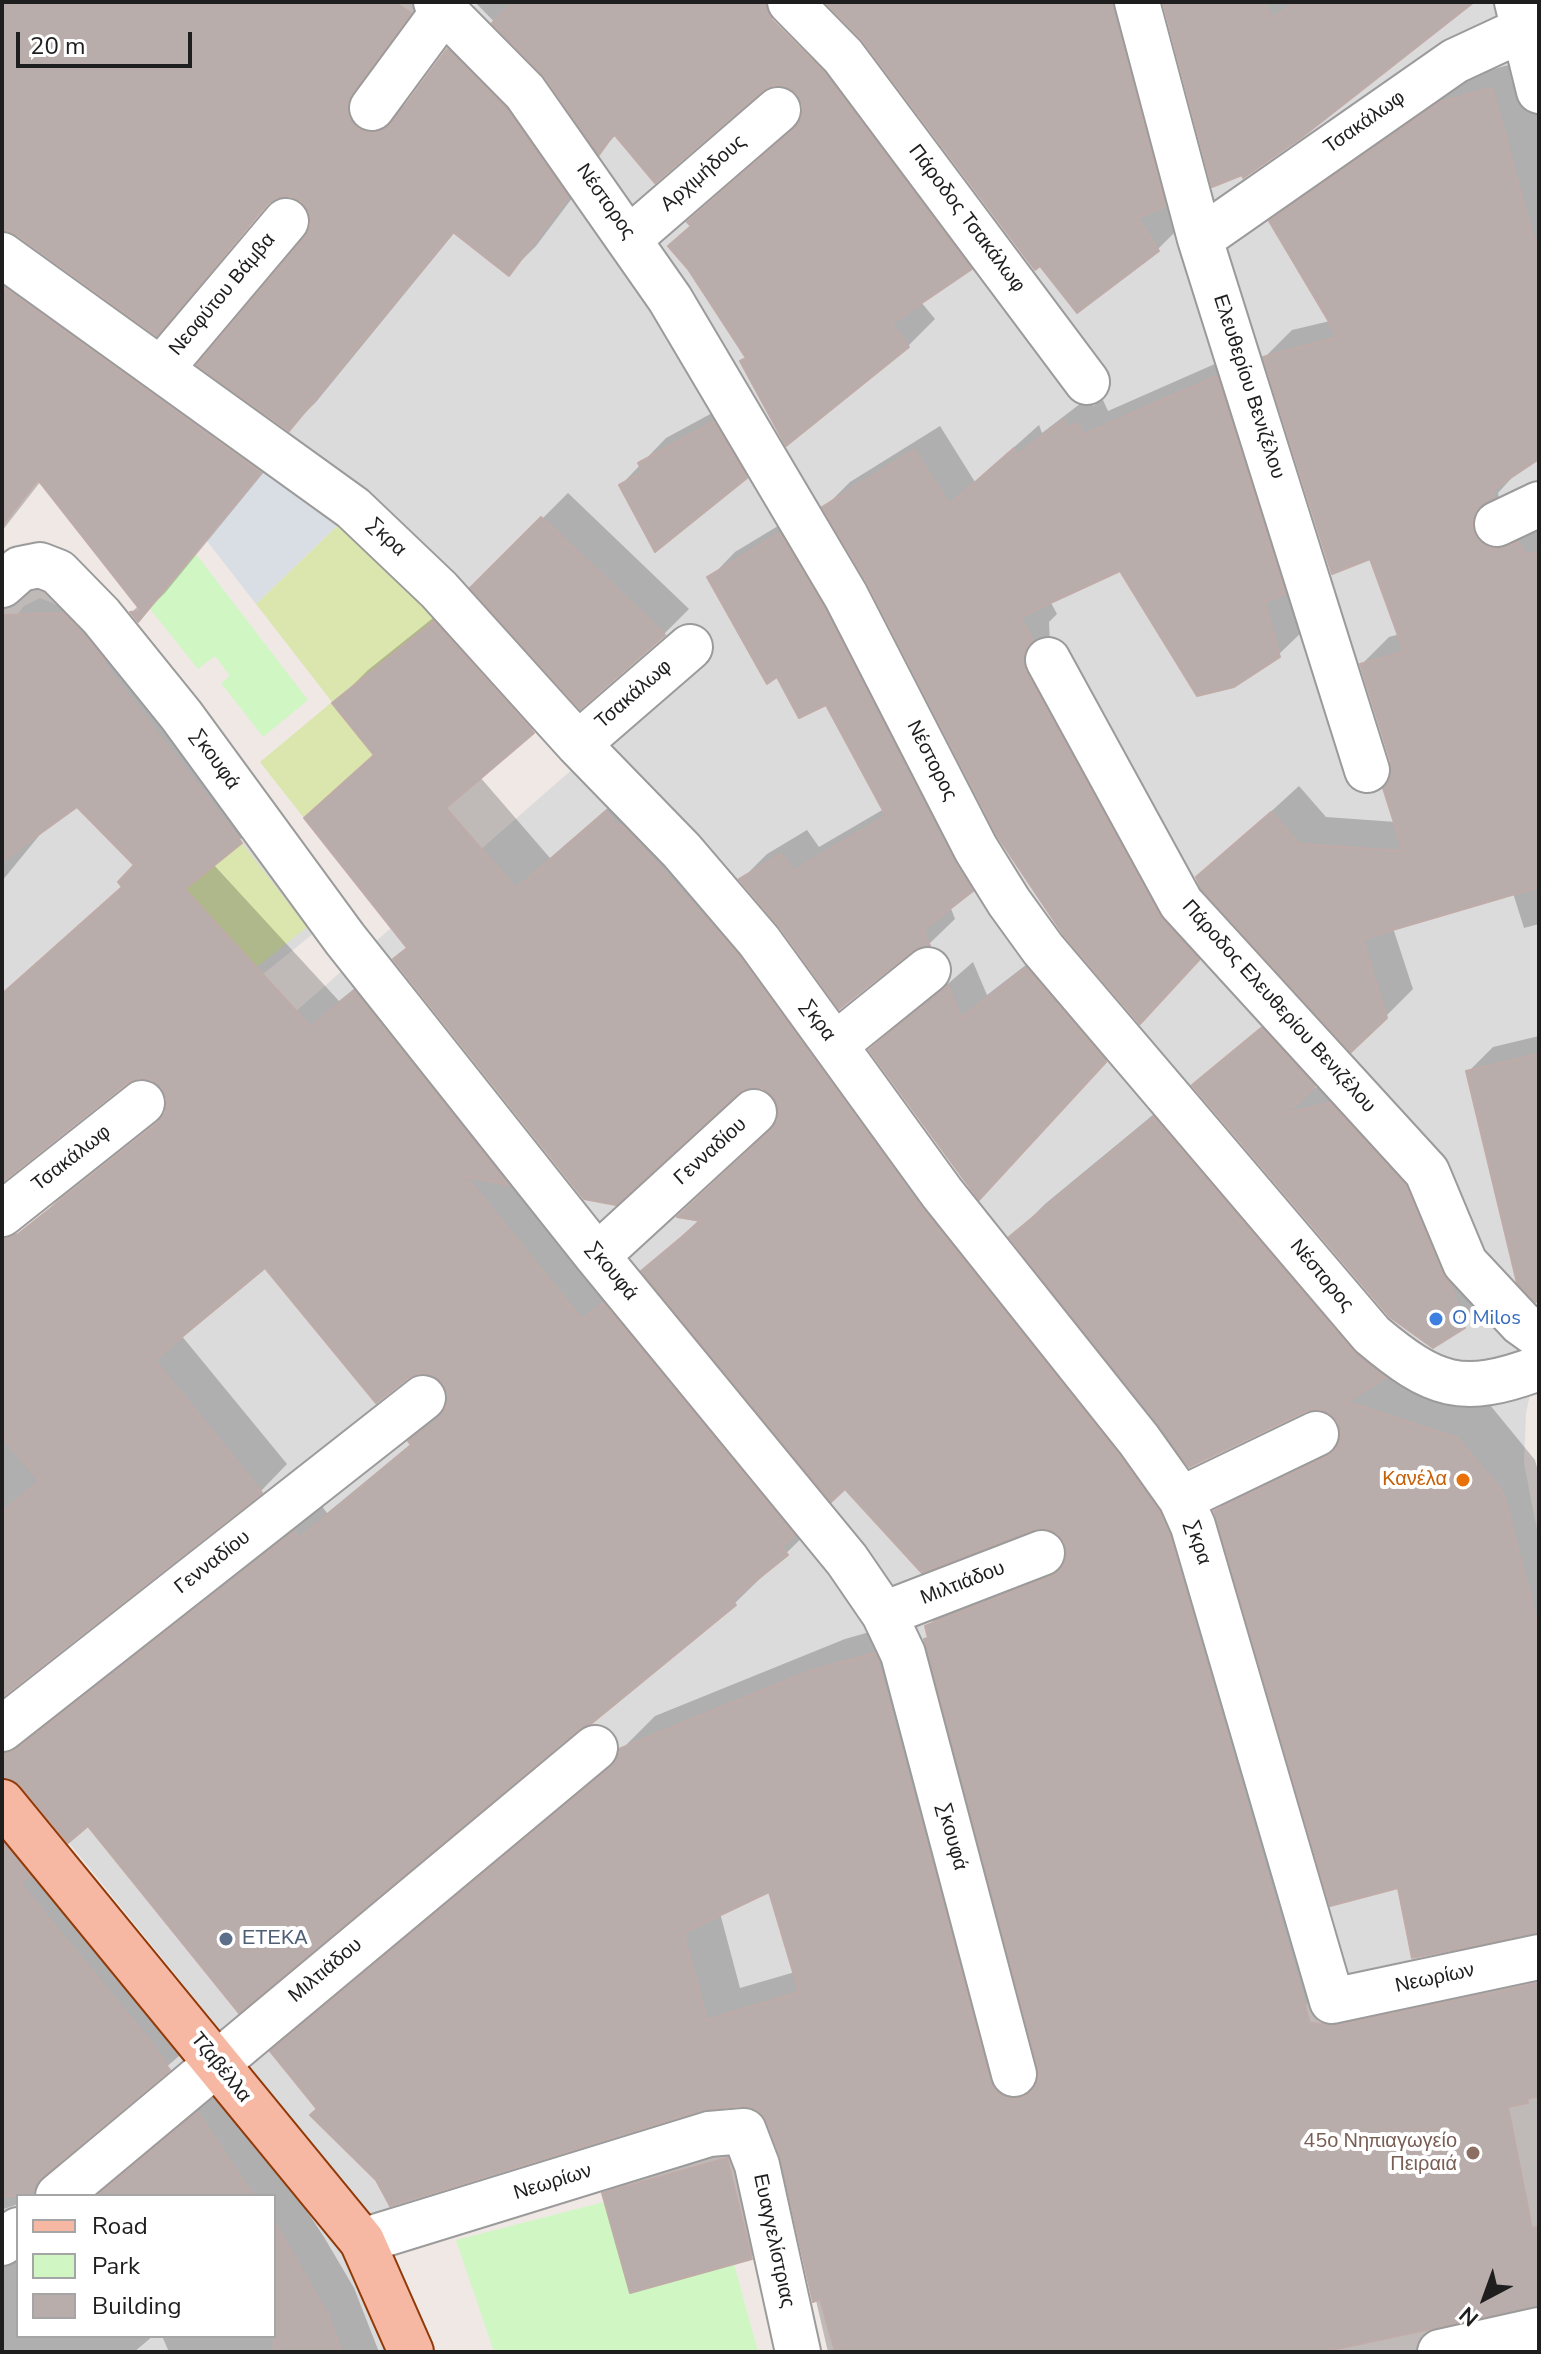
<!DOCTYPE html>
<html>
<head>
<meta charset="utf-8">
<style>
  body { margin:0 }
  #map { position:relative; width:1541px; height:2354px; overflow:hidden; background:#efe8e5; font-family:"Nunito Sans",sans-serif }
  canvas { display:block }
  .frame { position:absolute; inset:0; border:4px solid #1e1e1e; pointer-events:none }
  .legend { position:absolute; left:16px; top:2194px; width:260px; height:144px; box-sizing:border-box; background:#fff; border:2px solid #a5a5a5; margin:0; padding:10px 14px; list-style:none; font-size:24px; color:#1e1e1e }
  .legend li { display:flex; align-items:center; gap:16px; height:40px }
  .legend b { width:40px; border:2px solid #a5a5a5 }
  .north { position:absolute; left:1445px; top:2258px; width:80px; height:80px; -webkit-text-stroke:6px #fff; paint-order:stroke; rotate:221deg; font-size:22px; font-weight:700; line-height:32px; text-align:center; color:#1e1e1e }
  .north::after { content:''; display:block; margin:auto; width:28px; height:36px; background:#1e1e1e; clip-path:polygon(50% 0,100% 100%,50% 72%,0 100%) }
  .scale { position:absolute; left:16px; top:32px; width:176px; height:36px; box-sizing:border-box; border:4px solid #1e1e1e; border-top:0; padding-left:10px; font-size:24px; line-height:28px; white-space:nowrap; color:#1e1e1e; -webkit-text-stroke:6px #fff; paint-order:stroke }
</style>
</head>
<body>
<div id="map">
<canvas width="1541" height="2354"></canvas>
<div class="frame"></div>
<ul class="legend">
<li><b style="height:10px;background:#f6b8a2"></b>Road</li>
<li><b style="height:22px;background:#d0f6c4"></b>Park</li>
<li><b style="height:22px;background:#b8adab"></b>Building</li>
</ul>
<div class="north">N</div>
<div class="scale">20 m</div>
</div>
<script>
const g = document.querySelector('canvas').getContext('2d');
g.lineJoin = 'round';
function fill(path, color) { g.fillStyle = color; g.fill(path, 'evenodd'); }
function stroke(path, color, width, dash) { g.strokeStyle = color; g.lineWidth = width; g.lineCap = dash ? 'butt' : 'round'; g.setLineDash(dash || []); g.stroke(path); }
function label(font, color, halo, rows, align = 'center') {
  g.font = font + ' "Nunito Sans",sans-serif'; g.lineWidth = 8; g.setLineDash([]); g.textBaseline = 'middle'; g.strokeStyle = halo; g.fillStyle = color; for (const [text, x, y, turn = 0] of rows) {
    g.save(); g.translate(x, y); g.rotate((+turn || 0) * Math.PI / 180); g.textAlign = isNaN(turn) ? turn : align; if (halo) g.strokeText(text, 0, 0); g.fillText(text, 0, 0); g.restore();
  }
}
const residential = new Path2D(`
  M477,2h313l61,57 65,-57h623v1351l-13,60 -2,50 15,77v413l-805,178 -367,93 -36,-57 -329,-407v-501l92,-71 498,-436 -208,-230 -197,-166z
  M40,598l22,9 24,21 233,301 -317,255v-550l22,-28z
  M2,1816l334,420 52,116h-386zM18,2196h256v140h-256z`);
const grass = new Path2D(`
  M338,525l32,22 68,71 -105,84 41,53 -70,63 -44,-56 72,-60 -76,-98z
  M242,843l65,84 -50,40 -72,-77z`);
const park = new Path2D(`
  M196,554l112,146 -45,37 -42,-54 9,-7 -15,-20 -17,13 -48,-60z
  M604,2202l26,91 104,-29 24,88h-264l-38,-112z`);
const plaza = new Path2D(`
  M263,471l75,54 -82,79 -49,-63z`);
const shadow = new Path2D(`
  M2,2h422l-28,105 9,-2 43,-55 27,-27 119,146 -58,77 -27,27 -54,-41 -139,170 -27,27 18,-191 5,-11v-14l-9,-13 -13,-6 -15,3 -119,136 -139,-100 -13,-5 1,9 281,208 -121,148 -27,26 -6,-7 7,-7 -98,-124 -39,50z
  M475,2h333l189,239 -27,27 -49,34 14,17 -27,27 -121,97 -44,-82 4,-4 -57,-135 112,-101 3,-15 -6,-13 -13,-9 -12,-1 -157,51 -17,17 -56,-78zM766,10l48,50h-5l-46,-47z
  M828,2h317l40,220 -27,27 -81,61 -215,-273z
  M1165,2h305l-169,133z
  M1539,61v396l-21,14 -20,22 3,15 38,10v406l-15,4 -11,-35 -120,35 20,61 -27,27 -188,-138 101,-92 27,31 70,5 -3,-60 -31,-98 27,-27 11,-3 -29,-78 -106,-199 27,-27 38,-9 -58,-99 27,-27 170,-119 50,-14z
  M1242,352l62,278 -26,25 -157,-87 -71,33 7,13 -8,8 1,24 173,288 -58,63 -295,-413 -45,-77 25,-25 90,-56 35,56 64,-57 3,8 47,-36 4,9 10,-6 5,11z
  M740,398l31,53 -25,26 -125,8 45,-47z
  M568,493l121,116 -25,25 -191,-46z
  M806,509l191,355 -47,42 5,13 -26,25 -18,5 -130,-24 -39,-46 25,-25 40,-24 12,17 65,-38 -57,-106 -49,-29 -68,-96 25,-26z
  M91,587l176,228 -54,49 126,137 43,-35 431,561 -78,76 -144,119 -503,102 -84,-48 5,15 186,251 -134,117 -1,14 32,21 11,-5 122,-102 99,150 30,51 25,64h-210l-7,-16h112v-140h-256v8l-14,5v11l14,18v98h135l-19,16h-132v-1097l65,-64 100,-80 2,-13 -5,-11 -13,-9 -14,-2 -11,5 -124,91v-178l122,-109 13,-20 -59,-60 -31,21 -45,55v-291zM265,1265l180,117 5,13 -2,11 -36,37 -85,70 -5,-7 -275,216 -14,6 -30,-24 2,-12 256,-201 26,-27 -106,-129z
  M468,590l98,109 -86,78 70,81 90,-78 493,618 3,-2 -124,-159 33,-33 143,-118 201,286 101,33 45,55 4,15v456l-140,-45 -183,-374 33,-34 93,-44 -2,-12 -8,-10 -13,-5 -168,14 192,569 196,-32v346l-91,21 6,10 85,17h-711l-45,-193 -14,-38 -10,-12 -16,-5 -42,4 -323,71 -105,-127 33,-33 311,-260 4,-9 34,-34 190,-77 63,-18 122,438 9,6 -113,-425 4,-4 -3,-9 33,-33 108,-43 -1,-8 -7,-10 -416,-262 56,-52 -19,-4 96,-91 4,-17 -8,-14 -365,-146 -68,-161 35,-32 -40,-51 33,-33zM771,1889l24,83 -55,16 -20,-75z
  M1053,944l77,91 -125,137 -133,-122 101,-88 14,33z
  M1288,1004l51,55 -30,30 47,-11 134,223 -26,26 -269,-242z
  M1539,1036v208l-71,-172 25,-25z
  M753,2133l24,99 -26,25 -147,-63 25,-26z`);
const building = new Path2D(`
  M2,2h393l16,11 -59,81 -5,10 2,13 8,11 13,5 11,-2 11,-8 55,-74 59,59 62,89 -59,79 -56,-44 -164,199 -92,-66 108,-128 6,-12 -2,-13 -8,-11 -11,-5 -13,2 -10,6 -110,132 -140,-101 -15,-5z
  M515,2h251l6,18 52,52 148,197 -81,55 18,23 -123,99 -46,-85 6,-3 -58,-89 -20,-23 23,-20 -4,-4 108,-94 7,-11 1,-11 -6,-12 -12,-8 -11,-1 -12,6 -107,92 -41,-49 -15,21 -54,-78 -53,-54z
  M825,2h288l52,204 -28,12 22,33 -82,62 -37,-47 -5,4 -172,-229z
  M1163,2h100l9,17 24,-17h178l-172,135 -59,41 -1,-3 -30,12z
  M1492,88l41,150 6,6v215l-48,32 3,7 -17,11 -5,14 3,12 9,10 12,4 22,-7 7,13 14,-3v335l-177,52 25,79 -36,34 -150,-164 -5,-11 75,-65 28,32 104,7 -20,-63 8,-12v-14l-31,-98 44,-12 -34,-93 -38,15 -69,-217 75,-20 -69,-116 171,-119z
  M2,286l259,187 -123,149 -8,-10 11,-1 -103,-131 -36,46z
  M1217,376l68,218 -21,8 16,55 -46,30 -37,9 -77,-125 -100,46 13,24 -9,7 2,24 133,243 40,45 -59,64 -77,-90 -65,-97 -130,-253 -46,-77 92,-57 35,55 65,-57 2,8 47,-36 5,9 9,-6 6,12z
  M714,422l33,56 -92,74 -36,-67 24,-13 -5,-9z
  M541,517l124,118 -85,74 -110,-121z
  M780,533l44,75 149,283 -50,39 7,16 -18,5 -73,58 -60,-83 -40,-47 42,-25 12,17 93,-55 -60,-111 -27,13 -22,-41 -10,7 -60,-107z
  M64,613l41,48 -2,2 139,180 -57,46 126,138 43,-36 154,194 -43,-9 117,144 21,-17 191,232 -13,12 7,8 -56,45 4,5 -144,118 -13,6 -340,284 -151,-187 -20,17 -47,-57 -19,-8v-25l15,-4 277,-217 5,7 112,-94 -3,-4 38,-33 2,-13 -6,-13 -10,-7 -12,-2 -12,5 -32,25 -111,-135 -111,92 108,133 -260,204v-184l38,-32 -38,-45v-198l16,-4 140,-111 7,-10 2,-13 -5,-12 -10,-8 -13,-2 -12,5 -125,99v-188l120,-107 -4,-5 16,-17 -57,-58 -75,54v-246z
  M434,621l100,112 -88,75 70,81 90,-78 11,16 4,-3 118,132 183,253 197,246 40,56 10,24 141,488 27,2 202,-42v113l-12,3 1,4 -20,4 24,121 7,-2v80l-217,46h-487l-15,-53 -7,3 -33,-146 -13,-34 -11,-13 -14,-3 -40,4 -312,96 -14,-26 -66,-65 7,-6 -47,-58 341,-284 8,-18 191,-78 65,-18 115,427 7,12 11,6h12l11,-6 7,-12v-12l-114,-429 4,-1 -3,-12 127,-50 9,-7 5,-11 -1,-15 -7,-9 -11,-5 -13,1 -112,43 -77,-84 -14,13 -190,-231 60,-50 -24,-4 94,-87 7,-10v-13l-6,-12 -10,-7h-13l-11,5 -122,112 -32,-6 -191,-240 14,-11 -103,-130 70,-63 -42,-52zM769,1892l30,100 -92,28 -24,-87z
  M1026,968l80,94 -127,138 -110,-150 78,-65 14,33z
  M1261,1028l54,58 -28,27 43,-10 76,83 36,87 8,11 15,44 -32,20 -43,-31 -198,-232z
  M1539,1054v247l-4,1 -18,-19 -51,-212z
  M1154,1117l199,234 33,26 -39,25 110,36 46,55 36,137v303l-127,25 -14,-70 -68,18 -116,-395 114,-55 8,-7 5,-12 -3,-15 -7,-8 -12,-5 -13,2 -117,56 -180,-230z
  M2,1841l28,34 -10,9 131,159 19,27 -128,107 -8,19h-32z
  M197,2112l56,84h-156z
  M727,2158l25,101 -122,34 -28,-100z
  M274,2222l54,94 14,36h-68z`);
const minor = new Path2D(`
  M436,2l89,90 145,207 176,297 130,253 33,53 34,47 329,386c62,52 89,62 167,33
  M790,2l53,54 244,326
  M1137,2l63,237 167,531
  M1517,2l22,89
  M372,108l73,-99
  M630,238l148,-128
  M1200,239l255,-178 84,-39
  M2,255l351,253 86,82 139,154 104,107 77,90 183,252 197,247 42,59 12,27 139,475 207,-44
  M161,369l125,-148
  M1497,524l42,-20
  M2,585l18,-16 20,-4 18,7 43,44 80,99 164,224 252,317 250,304 37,54 19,40 111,420
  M1048,660l133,243 246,269 38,91 56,60 18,13
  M578,744l112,-97
  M835,1045l93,-75
  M2,1214l140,-111
  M597,1256l157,-144
  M1181,1499l135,-65
  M884,1614l158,-61
  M2,1729l421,-331
  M58,2196l537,-448
  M362,2241l347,-107 35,-3 13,34 41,187
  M2,2243l16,-13
  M1440,2352l99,-22`);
const major = new Path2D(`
  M2,1802l360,439 49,111`);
const markers = [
  [1436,1319,8,"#3f7fe0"],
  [1463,1480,8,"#e8710a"],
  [226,1939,8,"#5c6f8a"],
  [1473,2153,8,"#8d6e63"]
];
const streetNames = [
  ["Τσακάλωφ",1365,123,-35],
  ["Αρχιμήδους",704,174,-41],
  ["Νέστορος",605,202,55],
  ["Πάροδος Τσακάλωφ",966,219,53],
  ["Νεοφύτου Βάμβα",223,295,-50],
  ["Ελευθερίου Βενιζέλου",1248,387,72],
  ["Σκρα",386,538,44],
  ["Τσακάλωφ",634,695,-41],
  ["Σκουφά",214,760,54],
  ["Νέστορος",931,761,63],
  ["Πάροδος Ελευθερίου Βενιζέλου",1278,1007,48],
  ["Σκρα",817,1021,54],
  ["Γενναδίου",711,1152,-42],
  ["Τσακάλωφ",72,1159,-38],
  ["Σκουφά",611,1272,51],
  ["Νέστορος",1321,1276,50],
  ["Σκρα",1197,1543,72],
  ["Γενναδίου",213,1563,-38],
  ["Μιλτιάδου",963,1584,-21],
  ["Σκουφά",951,1837,75],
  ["Μιλτιάδου",326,1971,-40],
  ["Νεωρίων",1435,1979,-12],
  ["Τζαβέλλα",220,2068,51],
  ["Νεωρίων",553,2183,-17],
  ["Ευαγγελίστριας",773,2241,78]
];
const shopNames = [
  ["O Milos",1452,1319]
];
const foodNames = [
  ["Κανέλα",1447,1480]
];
const serviceNames = [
  ["ΕΤΕΚΑ",242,1939]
];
const educationNames = [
  ["45ο Νηπιαγωγείο",1457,2142],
  ["Πειραιά",1457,2165]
];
fill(residential, '#dcdbdc');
fill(grass, '#dbe6ae');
fill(park, '#d0f6c4');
fill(plaza, '#d9dde4');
fill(shadow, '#0003');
fill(building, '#b8adab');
stroke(building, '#bfaba8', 2);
stroke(minor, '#9b9b9b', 48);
stroke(major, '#903a09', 48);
stroke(minor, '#fff', 44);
stroke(major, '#f6b8a2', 44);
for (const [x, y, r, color] of markers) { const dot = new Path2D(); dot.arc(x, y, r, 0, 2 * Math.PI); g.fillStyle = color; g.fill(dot); stroke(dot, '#fff', 3); }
label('20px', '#1e1e1e', '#fff', streetNames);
label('20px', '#366cbe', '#fff', shopNames, 'left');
label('20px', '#c56008', '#fff', foodNames, 'right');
label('20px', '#4e5e75', '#fff', serviceNames, 'left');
label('20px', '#785e54', '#fff', educationNames, 'right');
</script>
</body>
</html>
